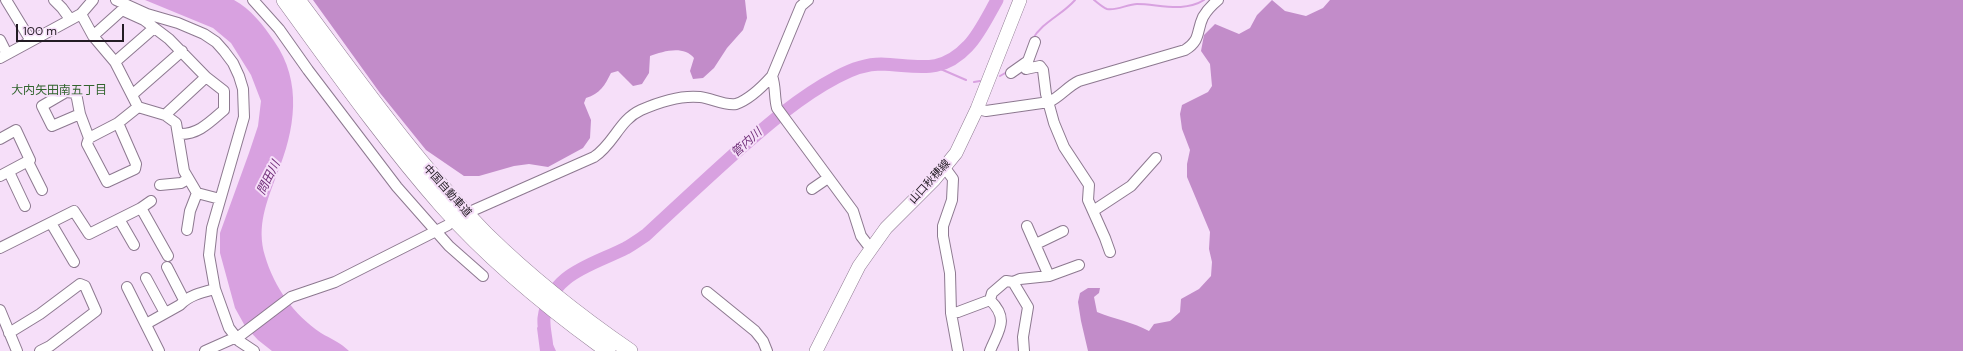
<!DOCTYPE html>
<html>
<head>
<meta charset="utf-8">
<style>
  body { margin:0 }
  #map { position:relative; width:1963px; height:351px; overflow:hidden; background:#f6dff9; font-family:"DM Sans",sans-serif }
  canvas { display:block }
  .scale { position:absolute; left:16px; top:24px; width:108px; height:18px; box-sizing:border-box; border:2px solid #231b24; border-top:0; padding-left:5px; font-size:12px; line-height:14px; white-space:nowrap; color:#231b24; -webkit-text-stroke:3px #f6dff9; paint-order:stroke }
</style>
</head>
<body>
<div id="map">
<canvas width="1963" height="351"></canvas>
<div class="scale">100 m</div>
</div>
<script>
const g = document.querySelector('canvas').getContext('2d');
g.lineJoin = 'round';
function fill(path, color) { g.fillStyle = color; g.fill(path, 'evenodd'); }
function stroke(path, color, width, dash) { g.strokeStyle = color; g.lineWidth = width; g.lineCap = dash ? 'butt' : 'round'; g.setLineDash(dash || []); g.stroke(path); }
function label(font, color, halo, rows, align = 'center') {
  g.font = font + ' "DM Sans","Noto Sans JP",sans-serif'; g.lineWidth = 4; g.setLineDash([]); g.textBaseline = 'middle'; g.strokeStyle = halo; g.fillStyle = color; for (const [text, x, y, turn = 0] of rows) {
    g.save(); g.translate(x, y); g.rotate((+turn || 0) * Math.PI / 180); g.textAlign = isNaN(turn) ? turn : align; if (halo) g.strokeText(text, 0, 0); g.fillText(text, 0, 0); g.restore();
  }
}
const forest = new Path2D(`
  M313,0h432l2,18 -4,12 -16,18 -13,20 -11,10 -10,1 -3,-8 4,-13c-10,-13 -31,-7 -44,-2l-1,17 -7,11 -9,2 -15,-15 -7,2c-6,12 -11,21 -25,25l-2,5 7,17 -1,18 -7,10 -35,19 -19,-3 -15,2 -35,10h-15l-38,-26 -46,-57z
  M1272,0l13,11 21,5 17,-8 7,-8h633v351h-875l-7,-30 -3,-19 2,-9 8,-5h12l-1,5 -5,4 3,15c17,7 36,10 52,19l5,-7 16,-3 10,-9 1,-13 18,-10 12,-13 1,-14 -3,-13 1,-17 -23,-55v-13l3,-14 -8,-21 -2,-15 2,-9 26,-13 4,-6 -2,-22 -9,-13 3,-16 11,-11 24,10 11,-6 7,-13z`);
const water = new Path2D(`
  M145,0h89c17,9 29,25 40,41 29,41 21,89 3,133 -10,27 -21,52 -12,82 9,31 29,59 56,77 10,6 19,9 28,18h-77l-14,-11 -13,-14 -10,-18 -15,-55v-20l29,-80 9,-27 3,-25 -10,-26 -20,-32 -18,-15z
  M544,318l5,18 7,15h-16l-3,-23z`);
const stream = new Path2D(`
  M1094,0c4,3 8,7 13,9 9,2 21,-5 30,-5 21,0 47,9 67,-4
  M1032,40c10,-18 30,-25 43,-40
  M936,67l30,13
  M1000,76l7,-4
  M974,82l6,-1`);
const river = new Path2D(`
  M547,351c0,-11 -4,-23 -3,-33 6,-45 49,-53 82,-70 7,-4 14,-9 20,-13 29,-27 58,-54 87,-80 33,-29 66,-58 104,-78 13,-7 30,-13 44,-13 35,1 59,12 87,-18 11,-11 21,-32 29,-46`);
const minor = new Path2D(`
  M6,0l25,41
  M54,0l8,8 8,11
  M116,0l31,14 31,9 26,11 12,8 8,9 9,12 6,13 4,13 1,28 -32,111 -3,27 6,34 14,39 10,13 15,10
  M253,0l26,29 29,41 89,117 52,59 34,30
  M81,14l12,22 22,26 23,45 27,8 11,8 8,48 13,22 -7,18 -3,19
  M93,36l29,-26 22,10 25,19 37,38 18,14v19c-14,12 -26,25 -45,24
  M0,40l7,14
  M0,58l81,-44 12,-14
  M115,62l39,-34
  M1024,65l2,4 14,-3 3,4 3,24 8,29 10,24 25,38 -1,15 17,38 5,14
  M1011,73l17,-12 7,-19
  M772,76c4,11 2,21 5,32l76,103 8,25 10,13
  M133,94l49,-43
  M977,109l9,2 63,-9c11,-5 19,-16 30,-21l106,-31c16,-10 11,-18 18,-33 4,-7 9,-12 15,-17
  M80,114l-28,12 -10,-20 24,-14 10,1 4,21 9,24 29,-15 20,-16
  M165,115l41,-38
  M89,138l-2,6 20,38 28,-13 1,-5 -18,-41
  M0,139l16,-9 14,30 -30,16
  M28,162l14,28
  M945,168l8,11 -1,21 -9,26v10l7,37 1,40 7,38
  M9,172l16,34
  M160,185l21,-2 7,-4
  M812,189l16,-11
  M197,193l23,6
  M141,208l10,-7
  M474,210l120,-53c20,-13 25,-37 47,-47 18,-8 39,-15 59,-13 11,1 25,9 36,7 12,-4 27,-18 36,-28l29,-70 7,-6
  M1093,211l38,-25 25,-28
  M119,219l15,26
  M51,223l23,39
  M1027,226l22,50
  M1036,244l27,-13
  M0,248l74,-37 15,23 52,-26 27,48
  M167,267l17,33
  M146,278l19,35
  M1013,282l15,25 -5,30 1,14
  M127,287l32,64
  M707,292l48,39 8,10 4,10
  M990,300c20,19 8,31 0,51
  M0,310l17,41
  M951,313l7,-1 32,-12 2,-7 14,-12 7,1 7,-3 29,-3 30,-11
  M146,324l34,-19c9,-10 23,-13 35,-16
  M9,333l31,-19 40,-30 5,2 11,25 -46,35 -10,5
  M205,351l36,-16 50,-38 44,-15 113,-57`);
const major = new Path2D(`
  M816,351l43,-85 12,-17 15,-21 48,-48 22,-27 21,-44 43,-109`);
const highway = new Path2D(`
  M284,0c51,70 101,141 158,206 49,55 106,102 166,145
  M298,0c60,80 118,163 188,234 44,43 93,82 144,117`);
const streetNames = [
  ["山口秋穂線",930,182,-48],
  ["中国自動車道",447,191,48]
];
const neighbourhoodNames = [
  ["大内矢田南五丁目",59,91]
];
const waterNames = [
  ["管内川",747,143,-42],
  ["問田川",269,178,-63]
];
fill(forest, '#c28cc9');
fill(water, '#d8a1e0');
stroke(stream, '#d8a1e0', 2);
stroke(river, '#d8a1e0', 13);
stroke(minor, '#8d7990', 12);
stroke(major, '#8d7990', 14);
stroke(highway, '#8d7990', 16);
stroke(minor, '#fff', 10);
stroke(major, '#fff', 13);
stroke(highway, '#fff', 15);
label('11px', '#231b24', '#f6dff9', streetNames);
label('12px', '#32642e', '#f6dff9', neighbourhoodNames);
label('italic 12px', '#702f79', '#f6dff9', waterNames);
</script>
</body>
</html>
